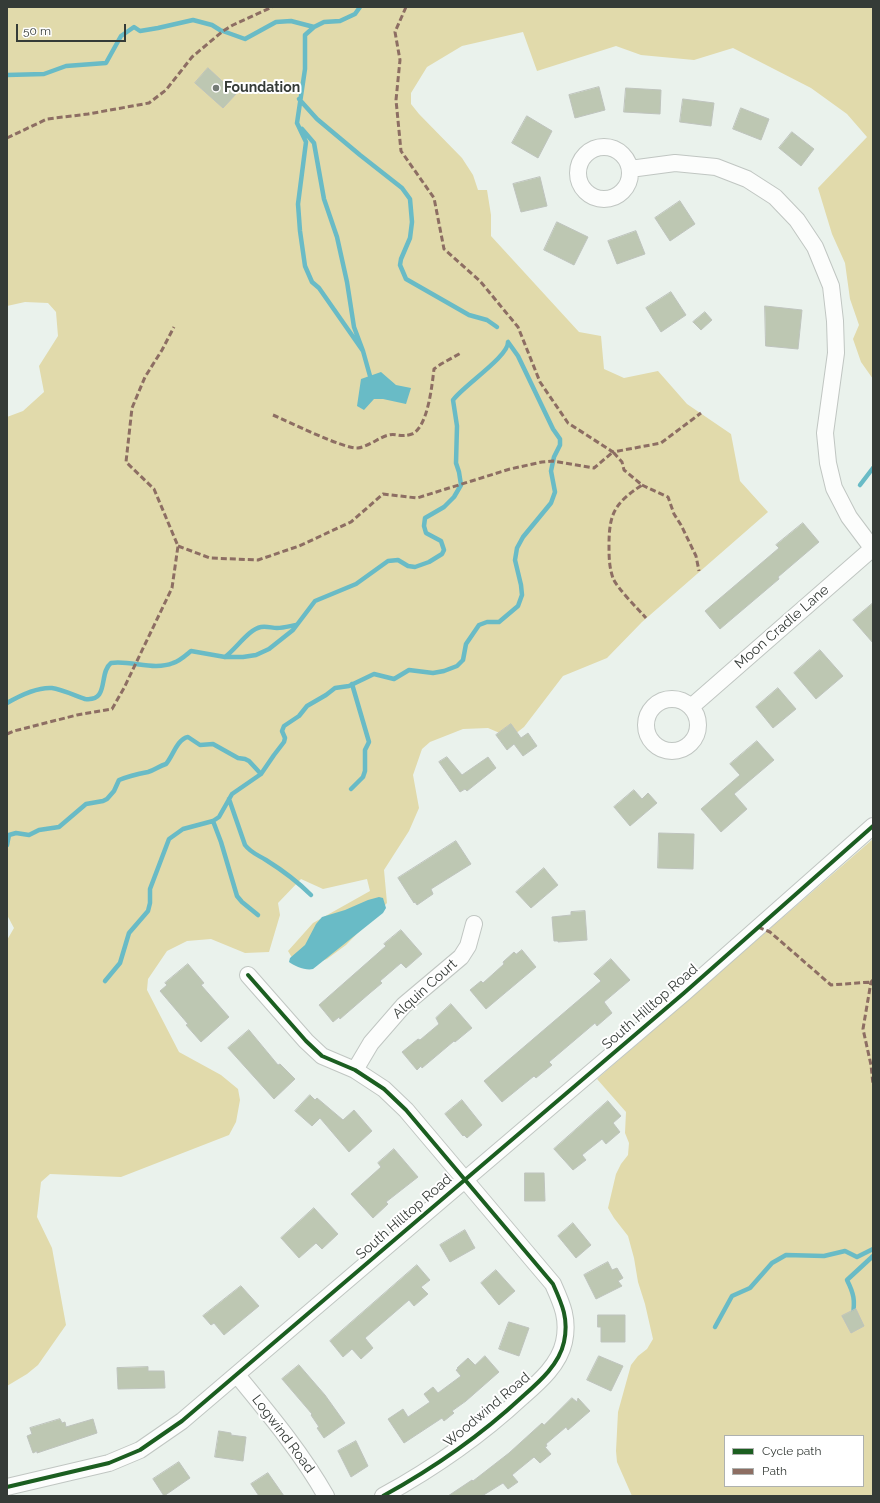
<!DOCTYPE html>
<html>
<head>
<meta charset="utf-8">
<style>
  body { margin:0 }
  #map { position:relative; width:880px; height:1503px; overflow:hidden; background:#eaf2ec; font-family:Raleway,sans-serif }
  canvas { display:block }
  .frame { position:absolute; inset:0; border:8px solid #353b37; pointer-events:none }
  .legend { position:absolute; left:724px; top:1435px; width:140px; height:52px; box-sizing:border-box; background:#fff; border:1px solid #aeb1af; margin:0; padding:5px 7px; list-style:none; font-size:12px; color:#353b37 }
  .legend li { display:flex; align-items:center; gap:8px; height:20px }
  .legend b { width:20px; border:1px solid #aeb1af }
  .scale { position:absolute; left:16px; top:24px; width:110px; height:18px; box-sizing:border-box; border:2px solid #353b37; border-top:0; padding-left:5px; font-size:12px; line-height:14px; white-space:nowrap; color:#353b37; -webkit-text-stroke:3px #fff; paint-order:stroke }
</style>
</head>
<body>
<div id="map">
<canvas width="880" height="1503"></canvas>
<div class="frame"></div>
<ul class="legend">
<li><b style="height:5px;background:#1b5e20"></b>Cycle path</li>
<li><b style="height:5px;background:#8d6e63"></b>Path</li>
</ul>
<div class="scale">50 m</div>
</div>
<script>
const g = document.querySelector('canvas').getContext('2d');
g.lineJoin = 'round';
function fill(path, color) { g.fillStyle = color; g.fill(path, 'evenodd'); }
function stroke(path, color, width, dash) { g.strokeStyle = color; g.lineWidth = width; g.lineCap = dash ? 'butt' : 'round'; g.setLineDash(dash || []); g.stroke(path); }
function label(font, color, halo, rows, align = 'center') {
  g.font = font + ' Raleway,sans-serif'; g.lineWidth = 4; g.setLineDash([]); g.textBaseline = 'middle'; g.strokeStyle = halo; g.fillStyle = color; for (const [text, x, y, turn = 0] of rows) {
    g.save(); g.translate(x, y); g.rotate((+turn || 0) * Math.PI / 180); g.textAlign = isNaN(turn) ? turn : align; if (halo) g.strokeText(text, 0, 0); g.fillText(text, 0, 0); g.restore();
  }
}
const green = new Path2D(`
  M7,7h866v372l-12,-17 -8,-23 6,-14 -9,-26 -5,-36 -13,-29 -14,-46 49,-51 -20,-23 -36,-26 -78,-40 -39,12 -53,-5 -25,-9 -79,25 -14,-39 -61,14 -35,21 -16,26v11l8,10 43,44 11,17 5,15h9l4,25v21l88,96 22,4 3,33 20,9 34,-7 29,33 44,30 9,47 28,31 -126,110 -35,36 -44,18 -39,51 -9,7h-13l-14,-6 -25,1 -33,13 -8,7 -9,26 6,33 -10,23 -25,39 3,33 -41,42 -19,14 -23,9 -10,-7 -6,-10 25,-28 57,-32 -3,-12 -44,10 -22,-10 -23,24 2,12 -11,37 -24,1 -34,-14 -24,2 -20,10 -19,28 -1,11 32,62 42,23 17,14 2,11 -4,22 -7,13 -108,42 -71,-3 -9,8 -4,35 15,31 14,77 -28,40 -11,9 -20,12v-446l7,-12 -7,-13v-498l16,-6 21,-19 -5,-26 19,-30 -2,-24 -8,-9 -23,-1 -18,4z
  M873,839v657h-241l-15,-34 -1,-11 2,-39 13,-47 7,-9 9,-7 6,-10 -8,-35 -7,-22 -4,-24 -6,-22 -14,-18 -6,-10 8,-34 5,-10 7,-9 1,-12 -4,-10 1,-21 -29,-33zM725,1436h138v50h-138z`);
const water = new Path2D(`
  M381,372l15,13 15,3 -5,16 -23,-5h-9l-10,11 -7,-4 4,-27z
  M379,897l4,1 3,10 -3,5 -70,56c-7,2 -19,-3 -24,-7l1,-4 15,-13 11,-21 6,-7 23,-7 23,-10z`);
const stream = new Path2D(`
  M360,7l-5,7 -15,7 -16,1 -10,5 -9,8v34l-8,54 9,19 -8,62 2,27 5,35 7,16 7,6 44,63
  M7,75l37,-1 22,-8 40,-3 15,-27 13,-9 6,4 18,-3 35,-8 19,5 8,5 25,9 31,-17 15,-1 23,6
  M299,99l18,20 43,36 42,33 8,11 2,23 -2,16 -9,21 -1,6 6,14 63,36 18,5 10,7
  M302,129l12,14 10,56 13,38 10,45 7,45 9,24 7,25
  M860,485l13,-17
  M225,657c11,-8 24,-28 36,-30 6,-1 11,1 16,1 7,0 13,-2 19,-3
  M7,703c12,-7 30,-16 45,-15 9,1 24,8 33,11 25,3 13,-26 26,-36 20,-3 43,8 62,0 7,-2 13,-8 18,-12l34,6h18l13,-2 13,-6 24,-19 22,-29 41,-17 32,-23 10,-1 10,6 7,1 14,-5 13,-8 2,-4 -3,-9 -15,-8 -2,-7 1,-8 19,-11 10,-10 7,-12 -2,-13 -3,-9 1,-37 -4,-26c10,-14 56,-44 55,-58
  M351,789l12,-12 2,-6v-21l4,-8 -17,-58
  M229,799l16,46c6,8 13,10 21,15 16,10 32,22 45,35
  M213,821l8,21 16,54 5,6 16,13
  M7,845l2,-10 7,-2 13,2 10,-5 20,-3 27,-23 17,-3 4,-2 7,-8 5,-11c10,-4 19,-6 29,-8 7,-2 11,-6 18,-8 7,-8 11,-25 22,-27l12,8 13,-1 25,14 7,1 4,2 12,13
  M105,981l15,-18 9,-30 19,-22 2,-8v-14l19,-50 14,-10 30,-8 6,-4 13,-23 29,-20 13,-19 10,-13 1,-4 -3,-7 2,-5 15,-10 8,-10 19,-11 9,-7 14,-2 25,-12 20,5 15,-9 24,3 11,-2 13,-5 6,-6 3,-16 13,-19 8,-3h12l19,-16 4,-11 -1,-10 -6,-25 2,-12 6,-11 28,-34 4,-11 -4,-21 3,-14 6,-12v-6l-7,-10 -35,-73 -10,-14
  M853,1315c2,-15 1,-21 -6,-35l26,-24
  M715,1327l17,-31 18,-8 22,-25 14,-8 38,1 21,-5 12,6 16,-8`);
const building = new Path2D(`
  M208,68l28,26 -13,14 -28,-25z
  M599,87l6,23 -30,8 -6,-23z
  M626,88l35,2 -1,24 -36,-2z
  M683,99l31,4 -3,23 -31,-4z
  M741,108l28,11 -8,21 -28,-11z
  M527,116l25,15 -14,27 -26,-15z
  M792,132l22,17 -13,17 -22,-18z
  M540,177l7,29 -26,6 -8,-28z
  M680,201l15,23 -25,17 -15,-23z
  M557,222l31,15 -14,28 -30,-15z
  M636,231l9,23 -28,10 -9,-23z
  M671,292l15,23 -25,17 -15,-24z
  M765,306l37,4 -4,39 -32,-3z
  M705,312l7,8 -11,10 -8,-8z
  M803,523l16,19 -41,35 1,2 -59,50 -15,-18 74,-63 -3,-3z
  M873,603v40l-20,-23z
  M820,650l23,26 -27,23 -22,-26z
  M778,688l18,21 -23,19 -17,-21z
  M511,724l10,14 7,-5 9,13 -14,10 -9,-12 -7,6 -11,-15z
  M757,741l17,19 -40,34 13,15 -26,23 -20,-23 39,-34 -10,-11z
  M447,757l15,18 26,-18 8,11 -29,23 -2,-2 -5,3 -21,-30z
  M634,790l8,9 6,-6 9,10 -27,23 -16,-19z
  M659,833l35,1 -1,35 -35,-1z
  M456,841l15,23 -40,25 2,5 -16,11 -2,-3 -1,1 -16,-25z
  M544,868l14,17 -27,23 -15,-16z
  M585,911l2,29 -29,2v-1h-4l-2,-24 19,-2v-3z
  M401,930l21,24 -16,14 -5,-5 -21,18 2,2 -12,10 -30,26 -1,-2 -6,5 -14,-17 67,-59 -2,-2z
  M522,950l14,17 -50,42 -16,-19 11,-9 2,2 21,-19 -1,-2 11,-10 2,2z
  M611,959l19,21 -26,22 8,11 -15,13 -2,-3 -46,39 3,3 -16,13 -2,-2 -32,26 -18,-21 117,-100 -7,-7z
  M188,964l16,19 -3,2 28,32 -28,25 -15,-17 2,-1 -28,-33 7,-6 -2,-2z
  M451,1004l21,24 -17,14 -1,-1 -32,27 -1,-2 -4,4 -15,-18 16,-13 2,1 19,-16 -3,-6z
  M249,1030l29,35 2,-1 15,15 -21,20 -46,-51z
  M310,1095l5,5 2,-2 26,22 11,-10 18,21 -23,21 -29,-34 -8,8 -17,-15z
  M462,1100l20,25 -15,13 -3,-3 -1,1 -18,-22z
  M608,1101l13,15 -8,7 7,9 -14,12 -4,-5 -20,16 4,5 -13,10 -19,-21z
  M394,1149l24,28 -32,25 2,2 -15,14 -22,-24 30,-27 -3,-4z
  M525,1173h19l1,28h-20z
  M314,1208l24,26 -16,15 -6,-6 -17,15 -18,-20z
  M573,1223l18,22 -15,13 -18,-22z
  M465,1230l10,18 -25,14 -10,-17z
  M608,1262l4,8 5,-2 6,10 -5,3 4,5 -26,13 -12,-24z
  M417,1265l13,15 -9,7 7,7 -14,12 -5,-6 -44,38 8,10 -12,11 -9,-10 -9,8 -13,-16z
  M496,1270l19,21 -16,14 -18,-22z
  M241,1286l18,20 -35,29 -10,-12 -3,2 -8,-9z
  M856,1309l8,17 -13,7 -9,-17z
  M598,1315h27v27h-24v-15h-3z
  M509,1322l20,6 -10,28 -20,-7z
  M485,1356l14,16 -33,29 -14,10 2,2 -10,8 -2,-3 -38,25 -16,-24 15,-10 5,8 22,-15 -6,-8 9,-7 5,6 23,-17 -5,-6 2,-1 -1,-1 11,-10 7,7z
  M599,1356l24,10 -12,25 -24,-11z
  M299,1365l26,30 20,28 -21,15 -7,-10 2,-1 -8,-12 1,-1 -30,-35z
  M148,1367v4h16l1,17 -47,1 -1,-21z
  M572,1398l5,4 1,-4 12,13 -22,19 -2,-3 -20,17 1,2 -2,1 6,7 -11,9 -6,-6 -22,18 6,7 -10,7 -5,-6 -21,13h-34l24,-16 1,1 36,-28 33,-30 2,2z
  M60,1419l2,4 3,-1 1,5 27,-8 4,14 -60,20v-2l-4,2 -6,-17 5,-2 -2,-6z
  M219,1431l12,2v2l15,2 -3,24 -28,-4z
  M356,1441l12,25 -17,11 -13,-26z
  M179,1462l11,16 -26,18 -11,-17z
  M268,1473l16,23h-25l-8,-12z`);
const minor = new Path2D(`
  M578 173a26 26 0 1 1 52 0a26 26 0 1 1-52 0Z
  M630,169l45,-6 41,4 31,12 28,18 22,23 18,27 16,39 4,35 1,32 -11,80 3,30 6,25 15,29 24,32
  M646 725a26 26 0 1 1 52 0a26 26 0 1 1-52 0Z
  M691,707l182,-159
  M248,975l58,66 16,15 33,14 29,19 22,21 147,174c9,20 16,35 11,58 -5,23 -25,40 -42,55 -42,39 -88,71 -139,99
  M355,1070l16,-27 33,-38 57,-48 7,-11 6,-22
  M237,1375c32,39 64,77 89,121
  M7,1487l102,-24 31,-13 42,-29 502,-428 189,-167`);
const quiet = new Path2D(`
  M406,7l-11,25 5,28 -4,40 5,51 33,47 10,51 36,32 38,46 22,55 28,41 45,29 48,-9 40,-30
  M7,138l40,-19 41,-5 61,-11 17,-13 26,-33 31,-26 10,-6 39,-18
  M273,415c14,6 73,35 85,33 12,-2 21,-11 31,-13 8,-2 11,3 23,-1 16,-7 20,-49 22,-65l7,-5 20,-11
  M642,485l26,12 6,17 7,11 15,31 3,15
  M178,546l32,12 48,2 41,-14 52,-24 32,-28 34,4 93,-29 32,-7 11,-1 41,7 19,-16 9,10 2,8 18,15c-27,18 -33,28 -33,60 0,11 0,22 4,33 3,9 26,32 33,40
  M7,734l7,-3 63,-16 35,-6 12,-21 48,-100 6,-42 -24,-57 -28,-27 6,-54 13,-31 17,-27 12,-23
  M758,927l12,5 61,53 40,-3
  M873,980l-2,2 -8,47 8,36 2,19`);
const cycleway = new Path2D(`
  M248,975l58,66 16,15 33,14 29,19 22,21 147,174c9,20 16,35 11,58 -5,23 -25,40 -42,55 -42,39 -88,71 -139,99
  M7,1487l102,-24 31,-13 42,-29 502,-428 189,-167`);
const markers = [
  [216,88,4,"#747b76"]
];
const poiNames = [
  ["Foundation",224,88]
];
const streetNames = [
  ["Moon Cradle Lane",782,627,-41],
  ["Alquin Court",425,989,-42],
  ["South Hilltop Road",650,1007,-41],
  ["South Hilltop Road",404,1217,-41],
  ["Woodwind Road",487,1410,-40],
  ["Logwind Road",283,1434,53]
];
fill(green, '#e1daab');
fill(water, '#69bbc6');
stroke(stream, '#69bbc6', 4.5);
fill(building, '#bdc7b2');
stroke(building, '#bec3bd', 1);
stroke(minor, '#c0c6c2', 18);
stroke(minor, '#fcfdfc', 16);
stroke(quiet, '#8d6e63', 3, [6, 3]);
stroke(cycleway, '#1b5e20', 4);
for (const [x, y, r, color] of markers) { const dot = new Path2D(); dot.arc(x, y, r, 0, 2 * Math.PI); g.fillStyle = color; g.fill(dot); stroke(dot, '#fff', 1.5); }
label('bold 14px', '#353b37', '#fff', poiNames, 'left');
label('14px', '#353b37', '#fff', streetNames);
</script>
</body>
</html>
